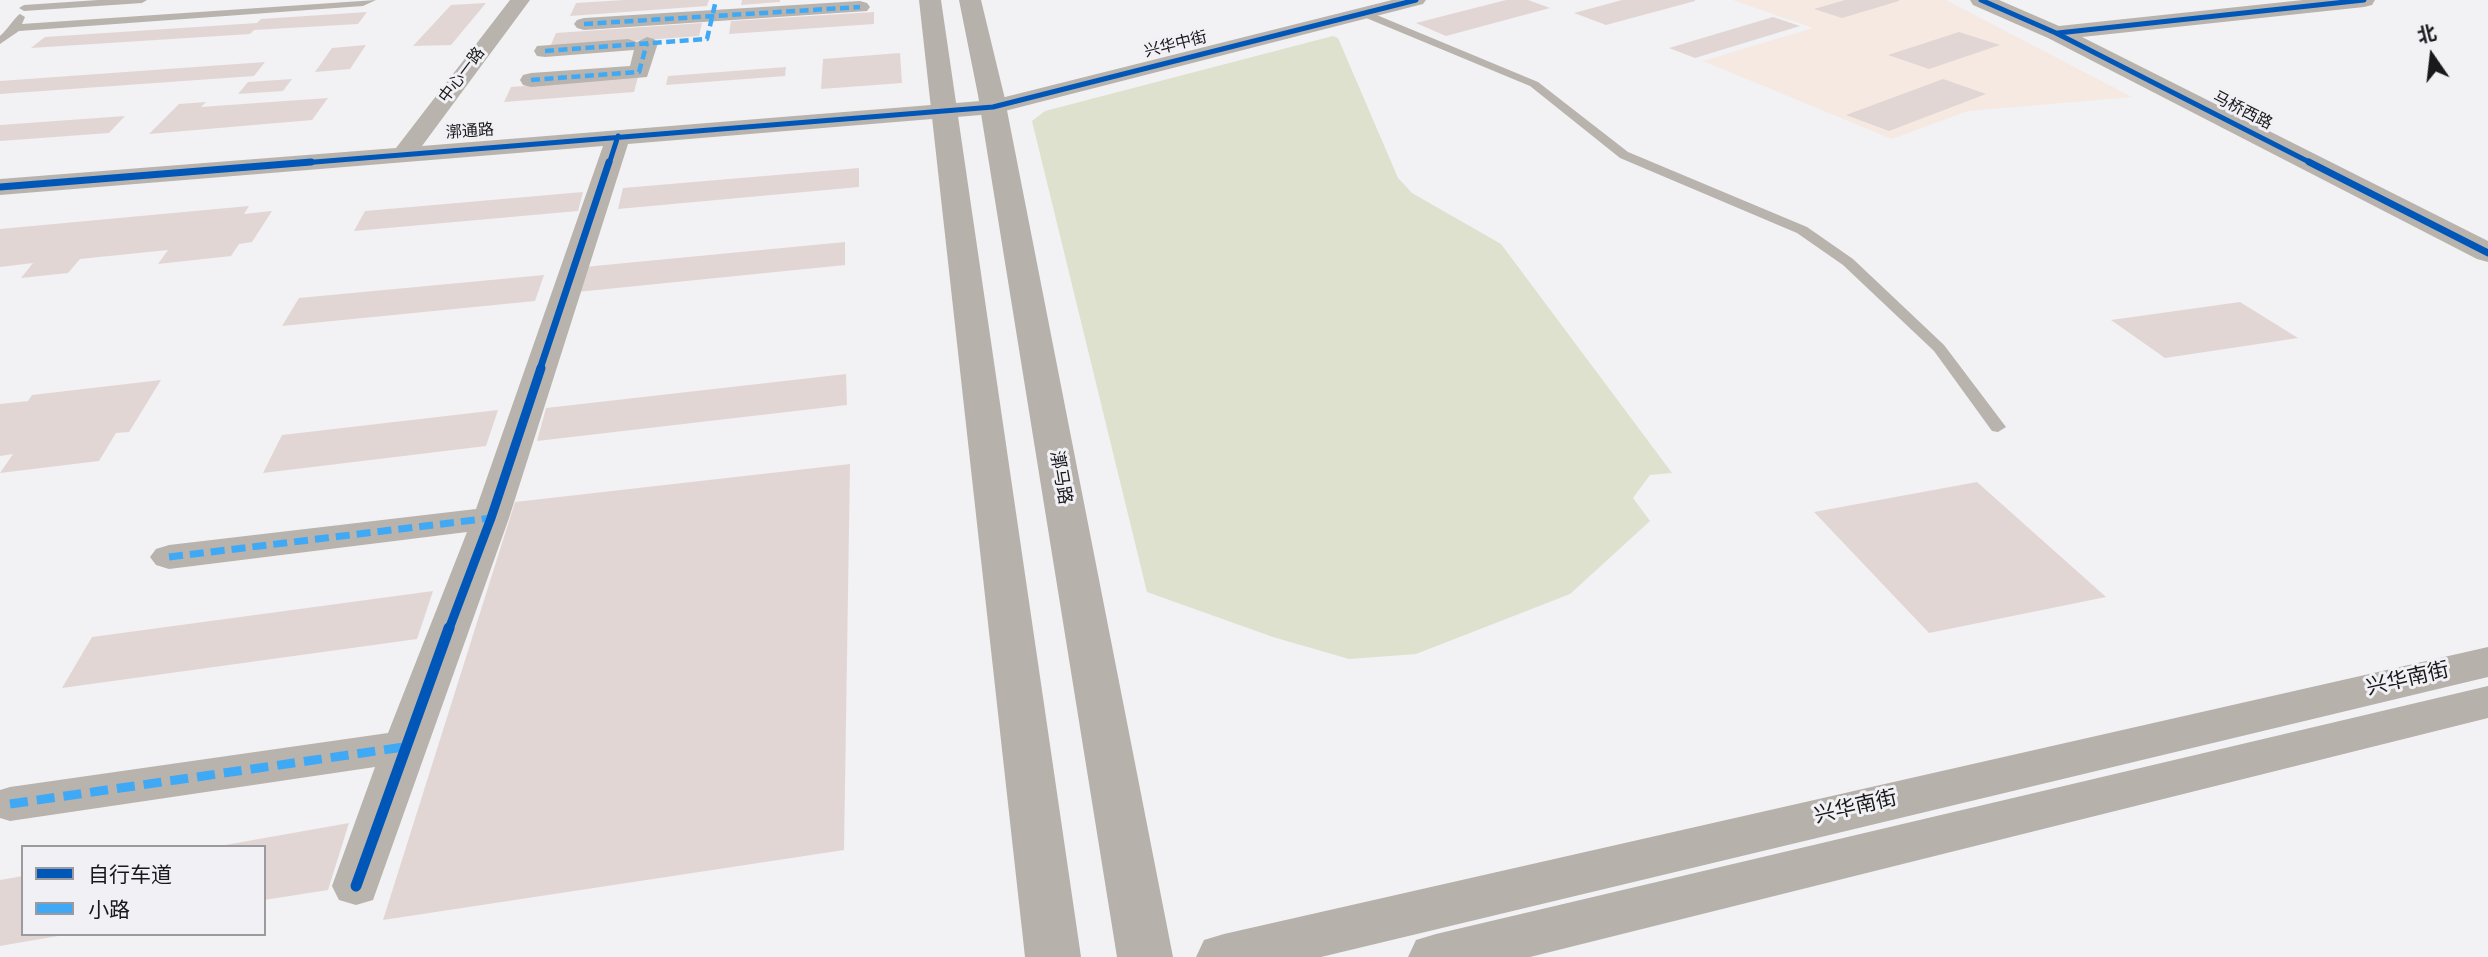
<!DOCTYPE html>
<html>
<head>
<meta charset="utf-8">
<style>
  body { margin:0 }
  #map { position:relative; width:2488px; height:957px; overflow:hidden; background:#f2f1f4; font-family:Overpass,"Noto Sans SC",sans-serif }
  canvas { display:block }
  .legend { position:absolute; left:21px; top:845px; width:245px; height:91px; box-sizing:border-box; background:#f1f0f5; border:2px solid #9b9a9e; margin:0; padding:9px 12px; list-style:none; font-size:21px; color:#19191b }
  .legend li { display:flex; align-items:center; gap:14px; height:35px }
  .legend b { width:35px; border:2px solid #9b9a9e }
  .north { position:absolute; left:2397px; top:21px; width:70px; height:70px; -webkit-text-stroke:5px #f1f0f5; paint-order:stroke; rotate:346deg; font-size:19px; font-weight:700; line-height:28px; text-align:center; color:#19191b }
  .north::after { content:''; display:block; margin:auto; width:24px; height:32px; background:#19191b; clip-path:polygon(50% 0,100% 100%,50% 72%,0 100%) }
</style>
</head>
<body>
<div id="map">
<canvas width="2488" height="957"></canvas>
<ul class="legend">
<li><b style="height:9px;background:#0057b8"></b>自行车道</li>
<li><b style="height:9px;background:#3fa9f5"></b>小路</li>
</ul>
<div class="north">北</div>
</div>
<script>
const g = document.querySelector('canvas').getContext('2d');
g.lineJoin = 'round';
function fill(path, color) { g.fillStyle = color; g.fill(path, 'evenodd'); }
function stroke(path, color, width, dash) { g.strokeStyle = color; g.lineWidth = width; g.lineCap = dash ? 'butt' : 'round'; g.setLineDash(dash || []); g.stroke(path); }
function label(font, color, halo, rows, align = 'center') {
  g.font = font + ' Overpass,"Noto Sans SC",sans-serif'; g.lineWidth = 6; g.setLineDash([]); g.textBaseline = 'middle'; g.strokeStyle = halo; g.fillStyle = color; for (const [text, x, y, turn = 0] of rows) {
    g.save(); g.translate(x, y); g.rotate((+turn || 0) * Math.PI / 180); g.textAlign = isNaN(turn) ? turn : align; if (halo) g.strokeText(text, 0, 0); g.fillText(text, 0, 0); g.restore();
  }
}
const medical = new Path2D(`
  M1733,0h213l186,97 -164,14 -76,28 -189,-78 110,-33z`);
const green = new Path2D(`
  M1333,36l5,2 60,140 14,15 89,51 171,229 -22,2 -17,23 17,23 -80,73 -154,60 -67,5 -76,-22 -126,-45 -115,-471 13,-10z`);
const building = new Path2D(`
  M624,0h85l-2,6 -137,10 6,-13z
  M742,0h38v2l-39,3z
  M1506,0h22l22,8 -104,28 -30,-13z
  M1622,0h73v1l-89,24 -32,-12z
  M1845,0h54v1l-57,17 -28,-9z
  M486,3l-35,42 -38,1 38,-41z
  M367,12l-9,12 -104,6 -4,4 -219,14 14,-11 212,-14 4,-4z
  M874,12v12l-145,10 2,-13z
  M1773,17l27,9 -105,32 -26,-10z
  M702,23l-3,13 -149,11 6,-14z
  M1959,32l41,13 -71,24 -41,-14z
  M366,45l-16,24 -35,3 17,-24z
  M900,53l2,30 -81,6 2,-30z
  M265,62l-11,14 -254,18v-13z
  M786,67l-1,9 -119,9 2,-9z
  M638,77l-4,15 -130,10 7,-15z
  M292,79l-9,12 -45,3 10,-12z
  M1943,79l43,15 -97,37 -43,-16z
  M328,98l-16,22 -163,14 30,-30 27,-2 -5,5z
  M125,116l-16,17 -109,8v-16z
  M859,168v19l-241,22 5,-21z
  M583,192l-5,19 -224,20 11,-20z
  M249,206l-5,8 28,-3 -20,31 -13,2 -8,12 -73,8 10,-14 -88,9 -12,14 -47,5 12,-15 -33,4v-38z
  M845,242v23l-268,27 7,-25z
  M544,275l-9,26 -253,25 17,-28z
  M2240,302l58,36 -133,20 -54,-38z
  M846,374l1,31 -310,36 9,-33z
  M161,380l-32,52 -13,1 -17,28 -99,12 13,-19 -13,2v-52l28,-3 4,-6z
  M498,410l-12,36 -223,27 19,-38z
  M850,464l-6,386 -461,70 132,-418z
  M1977,482l129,115 -177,36 -115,-121z
  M433,591l-16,48 -355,49 30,-51z
  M349,823l-21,67 -64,10v-53h-50z
  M23,876v58l35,2 -58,10v-66z`);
const service = new Path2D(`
  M98,0h49l-5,3 -118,8 -5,-3 5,-3z
  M376,0l-13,6 -344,25 -19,13v-8c7,-6 16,-20 20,-22l5,3 -3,7z
  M1359,11h8l171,71 90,70 179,75 46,32 91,86 62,82 -8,5 -6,-1 -58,-80 -91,-86 -46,-32 -177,-75 -90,-72 -171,-71z`);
const minor = new Path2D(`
  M510,0h20l-108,146 571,-46 399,-100h34l-3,4 -430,110 -365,30 -119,374 -136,382 -17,5 -17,-5 -7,-14 43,-119 -365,54 -10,-3v-28l10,-3 378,-54 79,-201 -298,37 -13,-4 -6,-8 6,-8 13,-4 307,-36 127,-363 -603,49v-16l396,-31z
  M860,1l7,2 3,4 -3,4 -283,19 -7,-2 -3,-4 3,-4 7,-2z
  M647,37l7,2 4,4 -11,34 -116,10 -8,-2 -3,-5 3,-5 8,-2 99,-7 4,-16 -89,7 -8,-1 -3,-5 3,-5 91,-7 9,3z`);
const tertiary = new Path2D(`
  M1970,0h29l60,26 244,-26h72l-3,5 -8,2 -282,30 406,204v21l-11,-3 -429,-221 -75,-33z`);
const secondary = new Path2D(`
  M919,0h22l140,957h-56z
  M959,0h22l23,95 169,862h-56l-139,-862z
  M2488,647v30l-1167,280h-125l8,-17 20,-6z
  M2488,686v32l-958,239h-122l8,-17 20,-6z`);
const quietFar2 = new Path2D(`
  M584,24l276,-17
  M545,51l162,-12 9,-39
  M531,80l108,-8 8,-29`);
const quietFar1 = new Path2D(`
  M169,557l322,-39`);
const quiet = new Path2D(`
  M10,804l394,-57`);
const cyclewayFar3 = new Path2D(`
  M1981,0l75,33 257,131
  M2058,33l306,-33
  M290,164l703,-57 423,-107
  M609,164l9,-28`);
const cyclewayFar2 = new Path2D(`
  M2309,162l179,91
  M0,187l311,-25
  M540,369l69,-207`);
const cyclewayFar1 = new Path2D(`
  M449,629l42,-111 50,-150`);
const cycleway = new Path2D(`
  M356,886l93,-258`);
const farStreetnames = [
  ["兴华中街",1176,46,-14],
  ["中心一路",463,76,-53],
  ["马桥西路",2242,112,27],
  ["漷通路",470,133,-4]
];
const streetNames = [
  ["漷马路",1059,478,80]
];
const nearStreetnames = [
  ["兴华南街",2408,681,-13],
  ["兴华南街",1856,809,-13]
];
fill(medical, '#f5e9e2');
fill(green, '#dde1ce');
fill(building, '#e2d6d5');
fill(service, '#b9b3ad');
fill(minor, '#b9b3ad');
fill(tertiary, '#b9b3ad');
fill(secondary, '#b7b1ab');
stroke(quietFar2, '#3fa9f5', 4.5, [9, 4.5]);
stroke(quietFar1, '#3fa9f5', 7, [14, 7]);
stroke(quiet, '#3fa9f5', 9, [18, 9]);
stroke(cyclewayFar3, '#0057b8', 5);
stroke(cyclewayFar2, '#0057b8', 7);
stroke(cyclewayFar1, '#0057b8', 9);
stroke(cycleway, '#0057b8', 11);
label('16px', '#19191b', '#f1f0f5', farStreetnames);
label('18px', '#19191b', '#f1f0f5', streetNames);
label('21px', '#19191b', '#f1f0f5', nearStreetnames);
</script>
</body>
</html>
